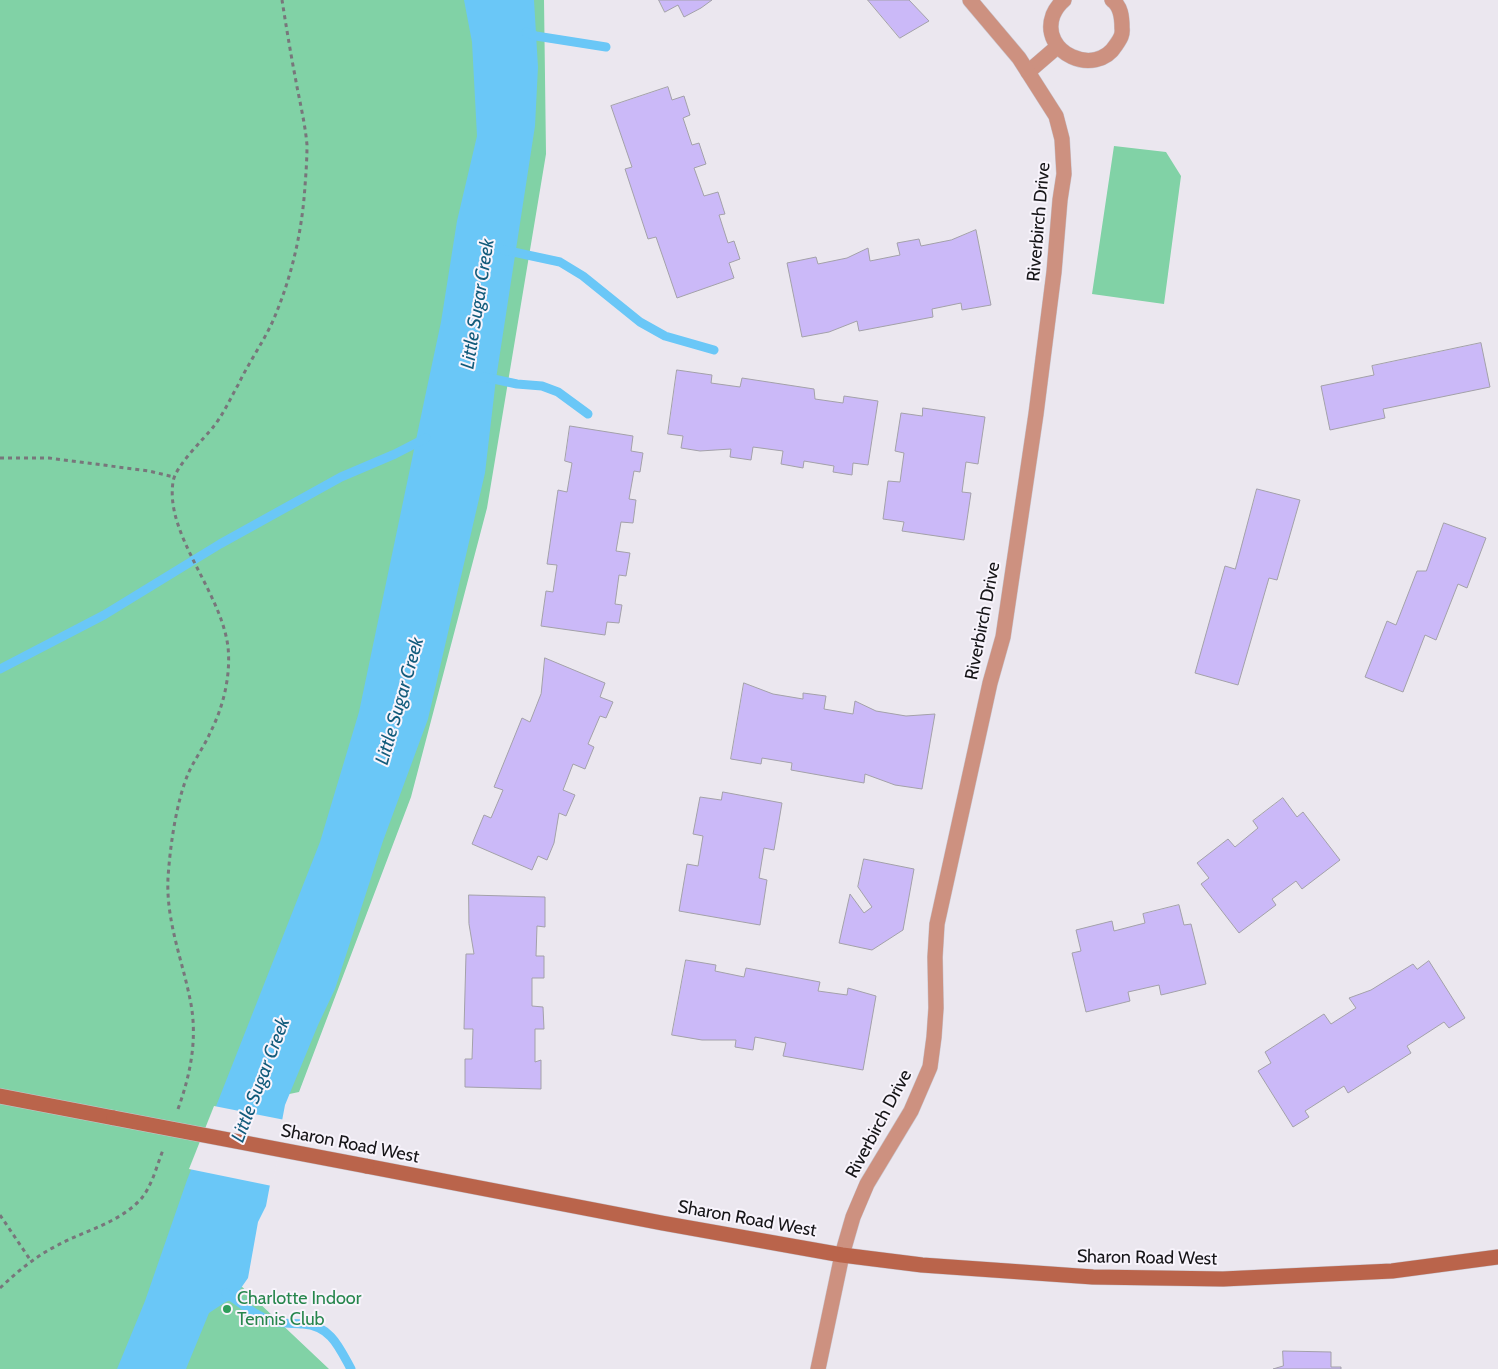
<!DOCTYPE html>
<html>
<head>
<meta charset="utf-8">
<style>
  body { margin:0 }
  canvas { display:block; background:#ebe7ef }
</style>
</head>
<body>
<canvas width="1498" height="1369"></canvas>
<script>
const g = document.querySelector('canvas').getContext('2d');
g.lineJoin = 'round';
function fill(path, color) { g.fillStyle = color; g.fill(path, 'evenodd'); }
function stroke(path, color, width, dash) { g.strokeStyle = color; g.lineWidth = width; g.lineCap = dash ? 'butt' : 'round'; g.setLineDash(dash || []); g.stroke(path); }
function label(font, color, halo, rows, align = 'center') {
  g.font = font + ' Cabin,sans-serif'; g.lineWidth = 4; g.setLineDash([]); g.textBaseline = 'middle'; g.strokeStyle = halo; g.fillStyle = color; for (const [text, x, y, turn = 0] of rows) {
    g.save(); g.translate(x, y); g.rotate((+turn || 0) * Math.PI / 180); g.textAlign = isNaN(turn) ? turn : align; if (halo) g.strokeText(text, 0, 0); g.fillText(text, 0, 0); g.restore();
  }
}
const green = new Path2D(`
  M0,0h544l2,154 -59,354 -76,289 -112,295 -48,10 -49,147 127,120h-329z
  M1114,146l52,6 15,24 -17,128 -72,-10z`);
const water = new Path2D(`
  M464,0h70l4,67 -3,59 -39,253 -11,94 -57,246 -45,122 -48,148 -17,36 -33,80 -19,101 -8,16 -10,56 -14,20 -10,5 -15,10 -23,56h-69l28,-68 42,-121 133,-338 39,-130 66,-315 16,-75 16,-101 20,-85 -5,-94z`);
const pier = new Path2D(`
  M214,1106l71,14 -13,66 -83,-17z`);
const stream = new Path2D(`
  M526,32l10,4 70,11
  M504,250l56,12 23,14 57,46 25,14 49,14
  M484,377l33,7 25,2 16,6 30,22
  M0,669l104,-54 116,-71 121,-67 54,-23 31,-16
  M226,1293c15,10 29,23 46,28 9,3 21,2 31,3 28,2 36,23 48,45`);
const building = new Path2D(`
  M659,0h53l-11,8 -17,9 -6,-12 -13,7z
  M868,0h41l20,21 -29,17z
  M668,87l4,13 12,-4 6,19 -7,3 9,27 7,-2 7,21 -12,4 10,28 14,-4 7,22 -6,1 9,28 6,-2 6,18 -11,4 5,15 -57,20 -21,-61 -8,2 -23,-70 7,-2 -21,-61z
  M976,230l15,75 -29,5 -1,-7 -29,6 1,8 -74,14 -2,-10 -28,11 -27,5 -15,-74 29,-6 2,7 29,-6 21,-10 2,13 30,-6 -3,-12 22,-4 2,7 30,-6z
  M1481,343l9,44 -107,22 2,9 -55,12 -9,-44 53,-11 -2,-9z
  M677,370l35,5 -1,8 29,4 2,-9 72,11 1,10 28,4 1,-7 34,5 -10,64 -15,-2 -1,12 -19,-3 1,-6 -30,-5 -1,7 -22,-4 2,-13 -30,-4 -2,13 -21,-3 1,-8 -31,2 -19,-3 2,-12 -15,-2z
  M923,408l62,9 -7,47 -12,-2 -4,30 9,1 -7,47 -62,-9 2,-9 -21,-3 5,-38 12,1 4,-29 -9,-2 6,-38 21,3z
  M570,426l63,10 -2,15 12,2 -3,19 -6,-1 -5,28 7,1 -3,23 -12,-1 -5,29 14,2 -4,23 -7,-1 -4,29 7,1 -3,18 -12,-1 -2,13 -64,-9 5,-35 7,1 4,-27 -10,-1 11,-74 9,2 5,-29 -7,-2z
  M1257,489l43,11 -23,80 -8,-2 -31,107 -43,-12 30,-107 10,3z
  M1444,523l42,15 -19,50 -9,-4 -22,56 -11,-5 -22,57 -38,-15 22,-56 9,4 21,-54h9z
  M545,658l60,25 -5,14 13,5 -7,16 -6,-2 -12,28 6,3 -9,22 -12,-5 -10,26 12,5 -9,21 -7,-3 -5,30 -7,17 -9,-4 -6,14 -60,-26 12,-29 7,3 12,-28 -9,-3 28,-69 8,4 11,-28z
  M744,683l29,11 30,5v-6l23,3 -2,13 29,5 2,-13 21,10 30,5 29,-2 -13,75 -27,-4 -30,-11 -1,9 -73,-13 1,-7 -30,-5 -1,6 -30,-5z
  M723,792l59,11 -8,47 -10,-2 -5,30 8,2 -7,45 -81,-14 8,-47 11,2 5,-30 -10,-2 7,-37 21,3z
  M1283,798l14,19 6,-5 37,48 -38,29 -6,-8 -24,18 4,6 -37,28 -38,-49 8,-6 -12,-15 31,-24 7,8 23,-19 -5,-7z
  M864,859l50,10 -11,61 -31,20 -33,-7 11,-49 14,19 8,-6 -14,-20z
  M469,895l76,2v30l-8,-1 -1,30h8v22h-12v28l11,1 1,22h-9v33l6,-2v29l-76,-2v-28h7l1,-30h-9l2,-75h8l-5,-30z
  M1179,905l5,20 7,-1 15,60 -45,11 -2,-10 -31,7 2,9 -44,11 -14,-59 9,-2 -5,-21 36,-9 2,10 31,-8 -2,-9z
  M686,960l30,5 -1,6 29,6 2,-9 74,14 -2,9 29,4 1,-7 28,8 -13,74 -80,-14 3,-13 -31,-6 -2,13 -18,-3 1,-7h-34l-30,-5z
  M1429,961l36,57 -16,10 -5,-6 -37,24 4,7 -63,40 -4,-7 -39,25 4,6 -16,10 -35,-56 13,-8 -6,-11 59,-38 7,10 25,-16 -7,-10 22,-8 42,-26 4,5z
  M1283,1351l48,1v15h10v2h-68l10,-3z`);
const path = new Path2D(`
  M0,458h49l100,13 25,6
  M178,1109c13,-36 20,-72 12,-110 -8,-40 -24,-78 -22,-121 2,-31 8,-75 20,-104 6,-14 16,-27 22,-41 13,-25 21,-57 18,-86 -7,-56 -63,-112 -55,-165 2,-16 31,-43 41,-56 10,-13 16,-27 24,-41 10,-21 24,-41 34,-62 19,-43 30,-90 33,-137 1,-13 2,-27 2,-41 -2,-23 -8,-46 -12,-69 -5,-26 -9,-51 -13,-76
  M0,1215l31,46
  M0,1288c18,-17 36,-32 58,-43 28,-15 61,-22 83,-46 11,-13 16,-34 22,-49`);
const service = new Path2D(`
  M1064,0c-6,5 -8,8 -11,15 -14,38 43,63 63,30 4,-6 7,-10 6,-17 0,-11 -1,-22 -10,-28
  M1028,72l29,-25`);
const minor = new Path2D(`
  M842,1255l11,-38 14,-33 44,-73 19,-44 4,-30 2,-29 -1,-51 2,-33 53,-241 13,-46 33,-223 18,-142 6,-72 4,-26 -2,-35 -6,-23 -37,-58 -49,-58`);
const tertiary = new Path2D(`
  M818,1369l24,-114`);
const secondary = new Path2D(`
  M0,1096l114,22
  M366,1166l296,57 180,32 80,10 171,12 130,2 169,-8 106,-14`);
const secondaryBridge = new Path2D(`
  M114,1118l252,48`);
const markers = [
  [227,1309,5,"#2e9e5b"]
];
const streetNames = [
  ["Riverbirch Drive",1039,222,-85],
  ["Riverbirch Drive",983,621,-79],
  ["Riverbirch Drive",879,1124,-62],
  ["Sharon Road West",350,1144,11],
  ["Sharon Road West",747,1219,10],
  ["Sharon Road West",1147,1258,1]
];
const leisureNames = [
  ["Charlotte Indoor",237,1299],
  ["Tennis Club",237,1320]
];
const waterNames = [
  ["Little Sugar Creek",478,304,-81],
  ["Little Sugar Creek",400,701,-74],
  ["Little Sugar Creek",261,1080,-69]
];
fill(green, '#81d2a6');
fill(water, '#6ac7f7');
fill(pier, '#ebe7ef');
stroke(stream, '#6ac7f7', 9);
fill(building, '#cbb9f8');
stroke(building, '#a3a1a9', 1);
stroke(service, '#c9c5cd', 16);
stroke(minor, '#c9c5cd', 16);
stroke(tertiary, '#c9c5cd', 16);
stroke(secondary, '#c9c5cd', 16);
stroke(path, '#78767b', 3, [4, 4]);
stroke(service, '#cd9180', 15);
stroke(minor, '#cd9180', 15);
stroke(tertiary, '#cd9180', 15);
stroke(secondary, '#ba644b', 15);
stroke(secondaryBridge, '#c9c5cd', 16, []);
stroke(secondaryBridge, '#ba644b', 15);
for (const [x, y, r, color] of markers) { const dot = new Path2D(); dot.arc(x, y, r, 0, 2 * Math.PI); g.fillStyle = color; g.fill(dot); stroke(dot, '#f8f4fc', 2); }
label('18px', '#161518', '#f8f4fc', streetNames);
label('18px', '#27864d', '#f8f4fc', leisureNames, 'left');
label('italic 19px', '#125b7b', '#f8f4fc', waterNames);
</script>
</body>
</html>
